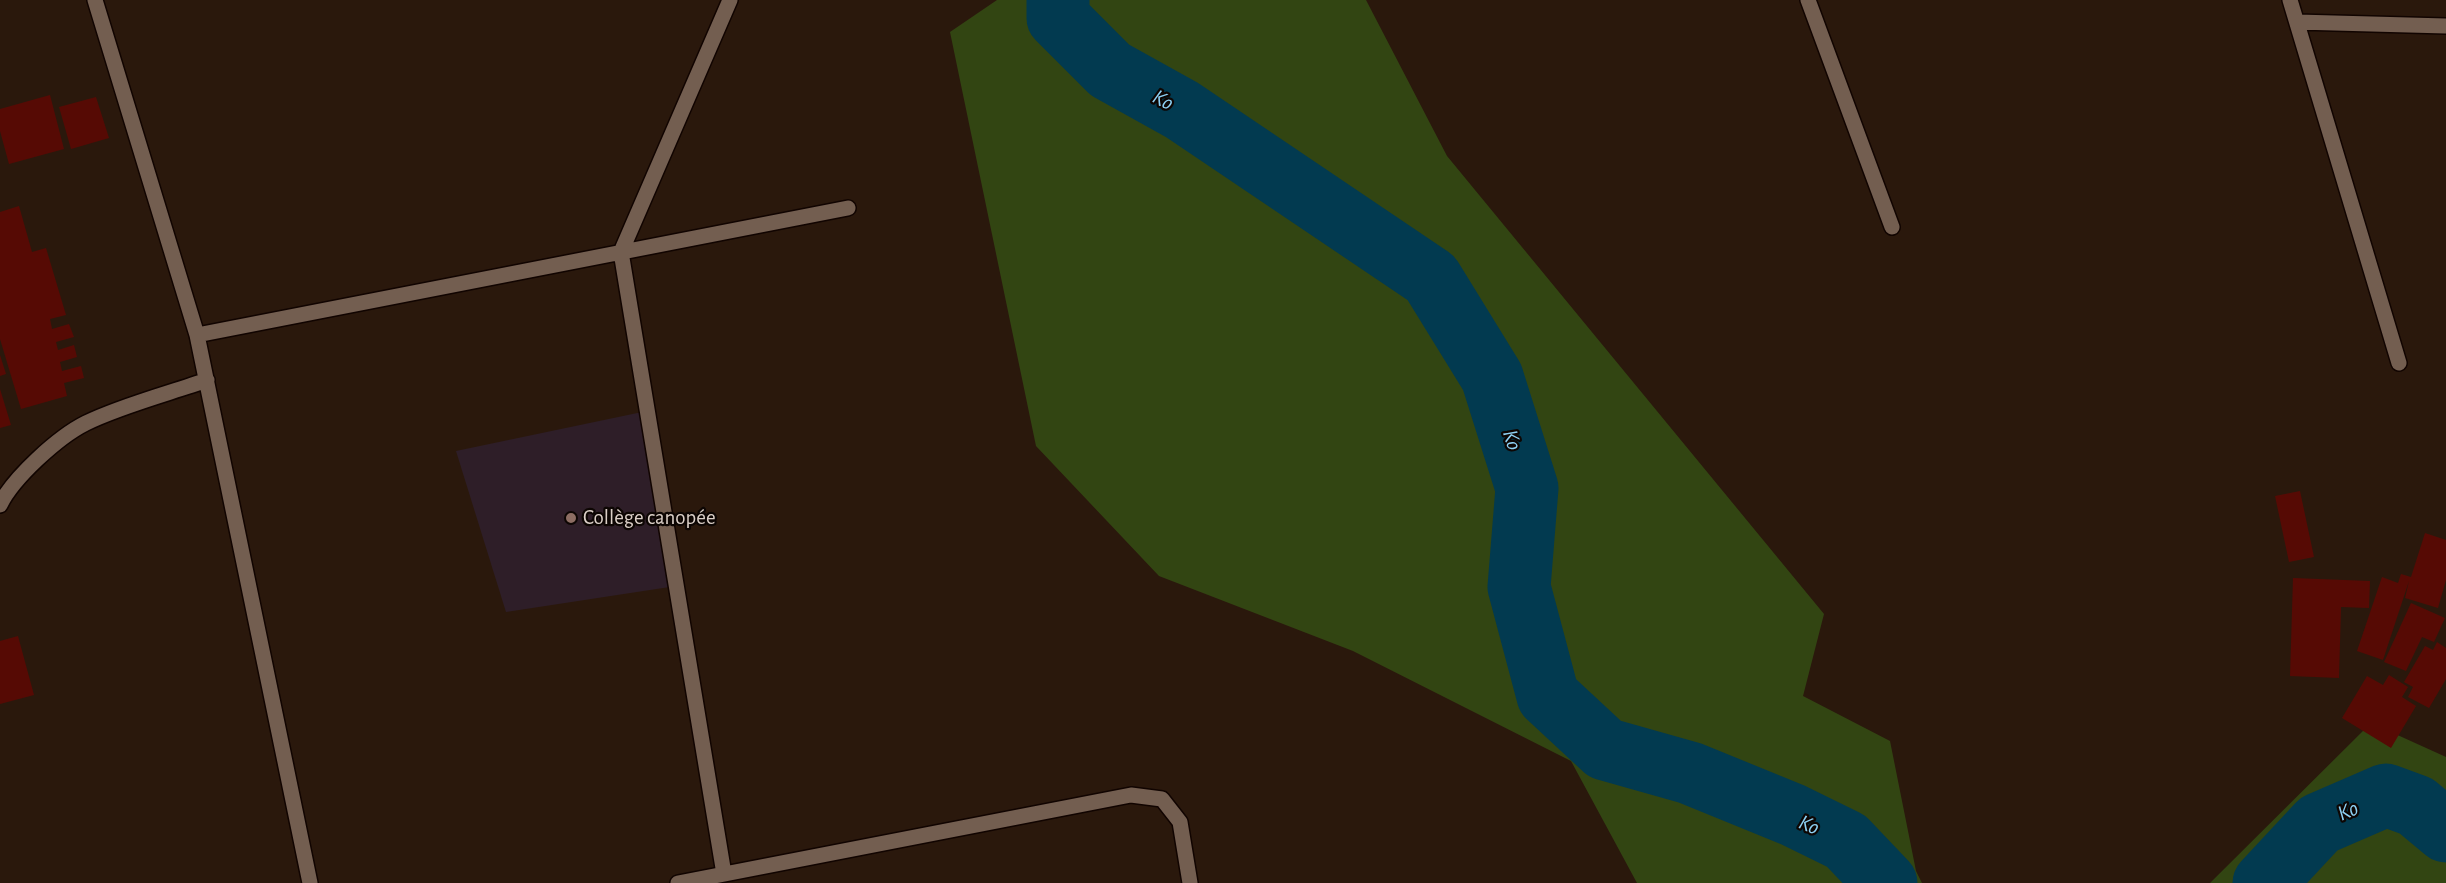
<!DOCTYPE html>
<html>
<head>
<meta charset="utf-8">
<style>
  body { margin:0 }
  canvas { display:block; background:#2a180c }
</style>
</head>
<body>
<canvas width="2446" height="883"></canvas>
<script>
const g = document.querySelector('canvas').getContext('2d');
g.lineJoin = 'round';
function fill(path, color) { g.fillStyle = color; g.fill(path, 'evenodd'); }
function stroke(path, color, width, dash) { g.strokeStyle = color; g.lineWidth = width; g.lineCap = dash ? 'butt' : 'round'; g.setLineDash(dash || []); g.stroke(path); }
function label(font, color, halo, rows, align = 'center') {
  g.font = font + ' "Alegreya Sans",sans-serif'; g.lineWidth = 4.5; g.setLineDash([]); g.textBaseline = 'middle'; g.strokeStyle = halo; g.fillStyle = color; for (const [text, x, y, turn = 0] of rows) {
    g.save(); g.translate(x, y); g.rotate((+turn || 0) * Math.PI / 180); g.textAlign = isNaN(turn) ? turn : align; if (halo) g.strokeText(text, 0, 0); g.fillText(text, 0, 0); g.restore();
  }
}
const education = new Path2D(`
  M647,411l29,175 -170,26 -50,-161z`);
const green = new Path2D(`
  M997,0h369l81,156 377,458 -21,82 87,45 26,130 6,12h-285l-66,-122 -218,-110 -194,-75 -123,-130 -86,-414z
  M2371,723l75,34v126h-236z`);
const river = new Path2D(`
  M1058,0v18l52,52 72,40 249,168 61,99 35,111 -8,99 29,109 57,53 85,24 103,42 53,26 40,42
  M2264,883l55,-59 67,-29 30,11 30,25`);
const building = new Path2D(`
  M50,95l14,54 -55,15 -9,-33v-22z
  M96,97l13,41 -38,11 -12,-42z
  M19,206l13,46 14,-4 20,67 -16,4 2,10 17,-5 5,13 -18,5 2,8 16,-5 3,12 -17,5 2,9 19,-5 3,12 -20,5 3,13 -46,13 -21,-70v-127z
  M0,355l6,19 -6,2z
  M0,389l11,36 -11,3z
  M2300,491l14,66 -25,5 -14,-66z
  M2425,533l21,7v40l-8,28 -33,-10 4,-17 -26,79 -26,-9 25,-74 16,6 3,-9 10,3z
  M2293,578l77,3 -1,27 -28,-1 -2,71 -49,-2z
  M2411,603l34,15 -11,24 -12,-5 -16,34 -22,-9z
  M18,636l16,59 -34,9v-63z
  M2437,642l9,6v31l-17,29 -21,-11 5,-10 -9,-5 21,-36 8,4z
  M2389,675l19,12 -6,10 14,9 -25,42 -49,-30 25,-42 16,9z`);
const street = new Path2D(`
  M95,0l102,335 113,548
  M1808,0l84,227
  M2290,0l109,363
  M2297,22l149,4
  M197,335l651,-127
  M0,505c13,-27 58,-68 86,-82 34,-17 84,-30 121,-43
  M724,874l-103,-622 109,-252
  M678,883l453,-88 31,4 18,23 10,61`);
const markers = [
  [571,518,6,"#8d6e63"]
];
const poiNames = [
  ["Collège canopée",583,518]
];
const waterNames = [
  ["Ko",1163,100,29],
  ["Ko",1512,440,73],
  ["Ko",2348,811,-23],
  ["Ko",1809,825,23]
];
fill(education, '#2e1e28');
fill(green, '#324512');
stroke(river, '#023a50', 63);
fill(building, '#560a04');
stroke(street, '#110400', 18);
stroke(street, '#735e50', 15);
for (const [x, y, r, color] of markers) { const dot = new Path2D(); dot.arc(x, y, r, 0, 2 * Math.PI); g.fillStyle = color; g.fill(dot); stroke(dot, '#0d0603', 2); }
label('21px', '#dbcfc7', '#0d0603', poiNames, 'left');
label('italic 22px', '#8ed1f4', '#0d0603', waterNames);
</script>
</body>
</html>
